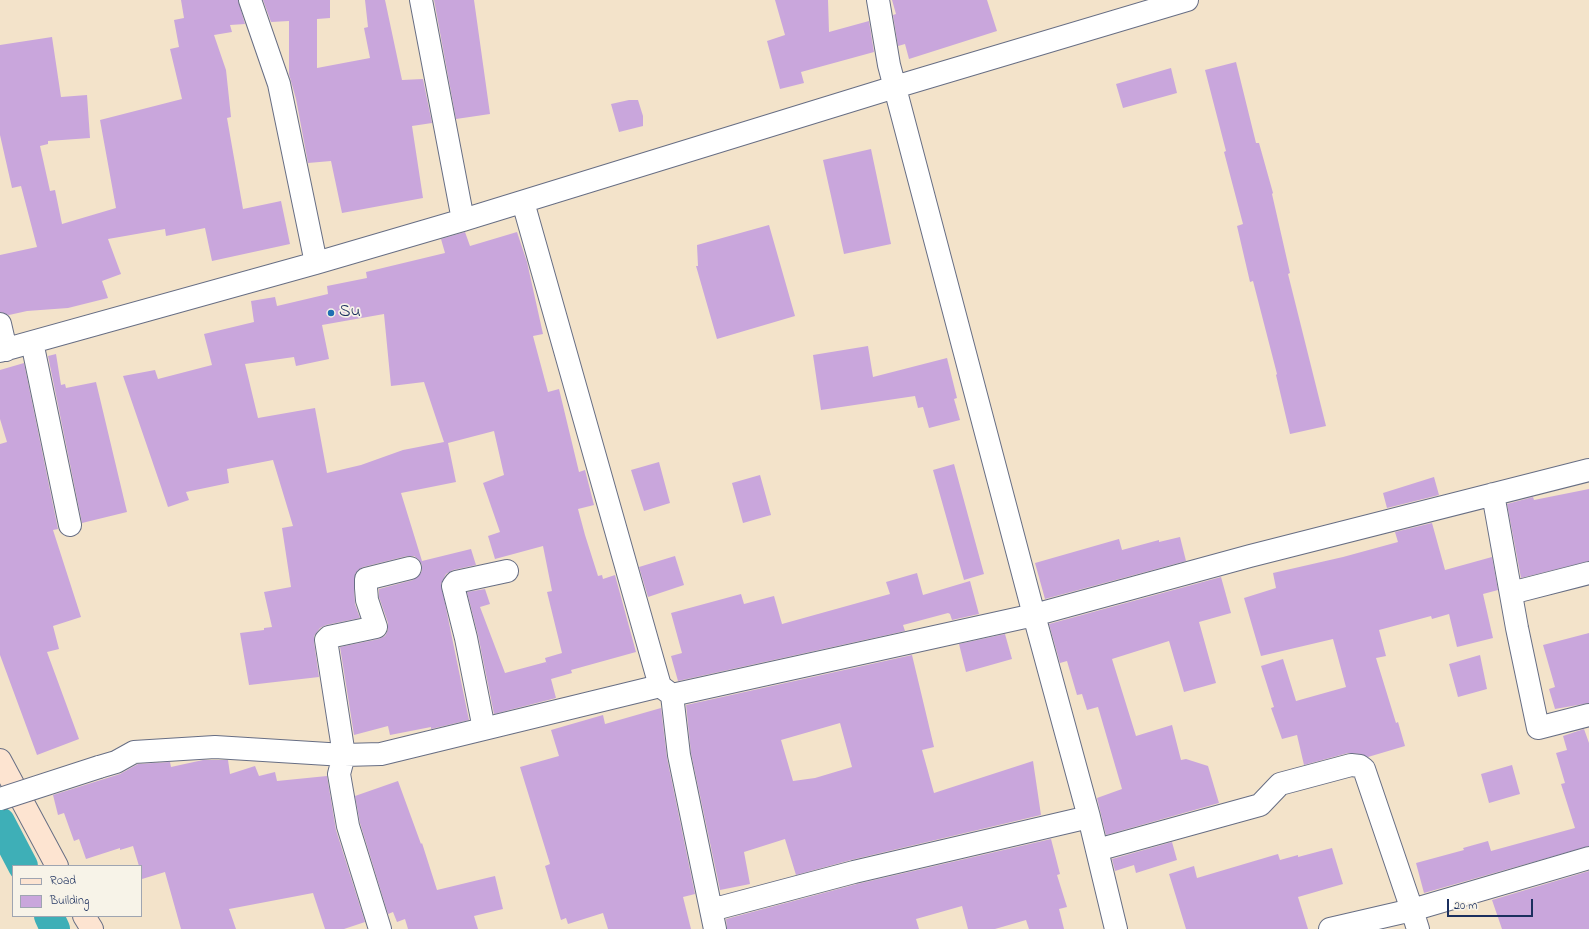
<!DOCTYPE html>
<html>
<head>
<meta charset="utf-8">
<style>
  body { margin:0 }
  #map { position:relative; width:1589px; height:929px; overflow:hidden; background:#f3e3ca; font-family:"Indie Flower",sans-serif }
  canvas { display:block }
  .legend { position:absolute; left:12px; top:865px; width:130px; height:52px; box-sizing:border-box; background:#f7f3e8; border:1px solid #9fa5b1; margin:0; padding:5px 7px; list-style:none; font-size:12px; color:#1b2f5e }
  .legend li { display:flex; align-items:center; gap:8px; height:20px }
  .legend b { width:20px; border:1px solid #9fa5b1 }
  .scale { position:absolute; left:1447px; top:899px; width:86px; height:18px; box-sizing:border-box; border:2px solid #1b2f5e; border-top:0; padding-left:5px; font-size:12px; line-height:14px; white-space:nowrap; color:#1b2f5e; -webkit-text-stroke:3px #f7f3e8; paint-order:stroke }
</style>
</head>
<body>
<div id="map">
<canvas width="1589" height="929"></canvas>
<ul class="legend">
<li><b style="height:5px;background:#fde4d1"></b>Road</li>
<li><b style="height:11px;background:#c9a6dc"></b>Building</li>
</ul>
<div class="scale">20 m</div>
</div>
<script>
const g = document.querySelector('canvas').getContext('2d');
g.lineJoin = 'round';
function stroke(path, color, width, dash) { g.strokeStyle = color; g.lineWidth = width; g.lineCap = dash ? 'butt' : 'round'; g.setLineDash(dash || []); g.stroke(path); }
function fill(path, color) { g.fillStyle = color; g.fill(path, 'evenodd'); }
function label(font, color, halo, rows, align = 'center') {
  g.font = font + ' "Indie Flower",sans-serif'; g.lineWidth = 3.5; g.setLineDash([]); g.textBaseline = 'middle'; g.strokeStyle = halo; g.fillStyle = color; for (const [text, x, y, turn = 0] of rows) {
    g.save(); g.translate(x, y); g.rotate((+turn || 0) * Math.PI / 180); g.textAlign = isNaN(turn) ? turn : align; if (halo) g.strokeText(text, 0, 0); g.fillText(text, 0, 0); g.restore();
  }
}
const canal = new Path2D(`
  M0,822l23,44
  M49,916l6,13`);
const building = new Path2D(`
  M181,0h57l7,24 -15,1 2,7 -18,3 12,35 5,47 -4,1 16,91 38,-8 9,43 -78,17 -7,-33 -39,8 -1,-7 -57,10 13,35 -19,7 6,17 -40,10 -41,3 -18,4 -9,-3v-57l37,-8 -16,-61 -9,2 -12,-53v-90l52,-8 9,60 26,-2 3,43 -42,3v3l-8,2 10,45 5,-1 7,34 54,-16 -16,-88 82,-21 -12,-50 9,-2 -5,-27 10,-2z
  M263,0h67v18l-13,1v49l53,-10 -6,-30 4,-1 -3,-27h20l17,80 21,-1 9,44 -20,3 11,72 -81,15 -11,-52 -23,2 -12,-64 -7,-25v-53l-18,1z
  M434,0h40l16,114 -34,5z
  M775,0h53l1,32 40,-11 5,31 -73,20 3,11 -24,6 -13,-48 18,-6z
  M892,0h95l10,31 -88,28 -4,-15 -7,2 -5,-31 3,-1z
  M1236,62l20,81h3l14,50 -1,1 18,79 -2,1 38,152 -36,8 -14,-59 1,-1 -24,-93 -3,1 -13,-56 6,-2 -19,-72 2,-1 -21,-81z
  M1171,68l6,25 -54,15 -7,-24z
  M629,100h9l5,16v10l-24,6 -8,-28z
  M871,149l20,95 -47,10 -21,-94z
  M769,225l26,91 -78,23 -21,-73h2l-1,-21z
  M465,232l5,14 47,-14 10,30 16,72 -10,2 15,56 11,-3 20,83 6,-2 9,35 -16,4 7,26 13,41 4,-1 1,4 12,-4 21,77 -65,18 1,3 -21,6 5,19 -62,16 -16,-79 -11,-43 18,-3 5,15 -10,3 25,66 41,-11 2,7 -3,-11 17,-5 -15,-61 5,-1 -9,-45 -48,13 -7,-23 12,-4 -17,-49 21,-8 -10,-44 -46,12 8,39 -55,11 21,68 49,-12 5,16 -23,5 -7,4 -5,10 28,136 -38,9v-2l-41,8 -2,-9 -34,9 -14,-88 39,-8 6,-3 3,-6v-7l-9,-26v-8l34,-9 5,-3 4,-6v-6l-3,-5 -5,-4h-7l-44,11 -5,3 -3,4 -1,14 1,16 5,14 -34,7 -6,3 -6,8v6l5,35 -70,8 -9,-52 24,-3v-2l8,-1 -8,-35 27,-5 -9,-59 11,-2 -20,-66 -46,9 2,14 -43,9 3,8 -21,7 -45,-131 32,-6 3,9 54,-14 -8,-31 50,-12 -3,-21 24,-4 2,9 51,-12 -1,-8 40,-8 -1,-6 79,-19 -4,-14zM384,314l7,72 33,-4 20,60 -41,8 -42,15 -34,8 -12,-65 -57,10 -13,-54 49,-7 2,9 33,-7 -7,-34z
  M868,346l5,31 74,-19 10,40 -3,1 6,21 -31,8 -6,-21 -5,1 -3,-12 -94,14 -8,-55z
  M56,354l5,31 4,-1 1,4 30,-6 31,130 -45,11 -34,-167z
  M24,363l34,166 -5,1 28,87 -28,9 6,23 -12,3 32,87 -42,16 -37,-100v-211l7,-2 -7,-23v-49z
  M659,462l11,41 -26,8 -13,-41z
  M954,464l30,110 -20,6 -31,-110z
  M760,475l11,40 -28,8 -11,-40z
  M1434,477l5,18 -52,13 -4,-15z
  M1589,489v72l-68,17 -14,-74 26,-7 1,3z
  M1432,523l13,47 47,-13 6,33 -15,4 10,44 -36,9 -8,-33 -17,5 -1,-3 -52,14 7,26 -10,2 20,65 2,-1 7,24 -37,11 -7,-3 -13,-1 -44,12 -7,-30 -15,4 -11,-31 3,-1 -13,-41 22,-7 13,42 50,-14 -13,-48 -72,17 -17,-58 32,-10 -3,-15 70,-16 55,-15 -3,-10z
  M1180,537l6,24 -141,38 -10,-36 84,-24 3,11 37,-10v2z
  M675,556l9,29 -36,12 -9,-30z
  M917,573l6,22 47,-14 9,33 -27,6 -2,-6 -2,-1 -45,12 2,6 -227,50 -7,-25 11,-3 -11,-40 70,-19 3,10 30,-8 8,28 108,-30 -4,-12z
  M1221,577l10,36 -32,9 17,61 -32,9 -15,-51 -57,18 24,77 36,-11 9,35 5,-1 22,7 11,37 -113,32 -9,-37 25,-9 -24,-82 -11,3 -5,-16 -5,1 -10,-34 -7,2 -11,-39z
  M1589,633v70l-34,6 -6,-20 6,-2 -12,-42z
  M1005,634l7,25 -46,13 -7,-28z
  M912,655l22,92 -12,3 12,43 99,-32 8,54 -190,45 -55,15 -11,-36 -41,13 6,32 -30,6 -29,-137 -5,-48zM840,723l12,44 -37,11 -22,3 -12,-41z
  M1480,655l7,34 -29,8 -9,-33z
  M661,708l6,50 28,136 -12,3 8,32h-83l-5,-16 -35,11 -2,-6 -5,2 -16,-54 5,-2 -30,-97 39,-11 -8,-26 52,-15 2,9z
  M1584,729l5,14v103l-165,47 -8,-30 48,-13 -1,-2 25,-7 3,10 84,-23 -14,-44 4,-1 -9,-30 11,-3 -4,-14z
  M203,760h25l2,14 25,-8 4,10 16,-4 2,9 50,-5 9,54 29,92 -21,7h-19l-12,-36 -84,16 7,20h-55l-16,-57 -23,7 -1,-13h-2l-6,-20 -13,4v-2l-34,11 -7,-20 -5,2 -10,-28 -6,2 -5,-20 67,-21 18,-10 32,-2 1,5z
  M1512,765l8,29 -31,9 -8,-29z
  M398,781l23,63 1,-1 15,47 58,-14 8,33 -29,7 4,13h-70l-3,-10 -8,3 -4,-10 -5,2 -28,-91 -5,-27z
  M1051,839l9,35 -3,1 10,32 -8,2 5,20h-35l-3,-9 -31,9h-27l-6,-23 -46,13 3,10h-192l-1,-10 131,-35z
  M1172,842l5,18 -41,13 -2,-8 -19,6 -3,-12z
  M1332,848l11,36 -45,13 10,32h-122l-17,-55 25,-8 3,12 81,-24 2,6 18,-5v2z
  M1589,871v58h-87l-10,-29z`);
const minor = new Path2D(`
  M250,0l29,84 37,179
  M421,0l42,220
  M878,0l11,65 145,550 55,202 27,112
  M523,202l137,484
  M0,324l6,26
  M32,342l38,183
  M0,351l316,-88 147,-43 432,-133 292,-87
  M1493,494l24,134 21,100 51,-13
  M1511,593l78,-20
  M672,695l7,60 36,174
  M484,729l-18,-91 -13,-52 3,-4 51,-11
  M99,767l17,-5 18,-10 81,-5 129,8 37,-1 279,-68 12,9 362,-80 216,-59 339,-86
  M1097,850l163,-45 20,-21 71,-19 9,1 4,3 48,141 177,-52
  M711,910l143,-38 235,-55
  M380,929l-32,-103 -9,-52 5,-19 -18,-115 3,-3 47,-10 -9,-27 -1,-12v-9l44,-11
  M1330,929l82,-19 6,19`);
const secondary = new Path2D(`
  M0,760l57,106
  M84,916l8,13`);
const minorBridge = new Path2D(`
  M0,799l99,-32`);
const markers = [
  [331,313,4,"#1f6fb2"]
];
const poiNames = [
  ["Su",339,313]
];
stroke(canal, '#3eafb7', 30);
fill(building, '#c9a6dc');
stroke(minor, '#676e84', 24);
stroke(secondary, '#676e84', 24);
stroke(minor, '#fff', 22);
stroke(secondary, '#fde4d1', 22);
stroke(minorBridge, '#676e84', 24, []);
stroke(minorBridge, '#fff', 22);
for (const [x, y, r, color] of markers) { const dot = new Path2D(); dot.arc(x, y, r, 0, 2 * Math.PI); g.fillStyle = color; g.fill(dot); stroke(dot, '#f7f3e8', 1.5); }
label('18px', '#1b2f5e', '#f7f3e8', poiNames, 'left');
</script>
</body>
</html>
